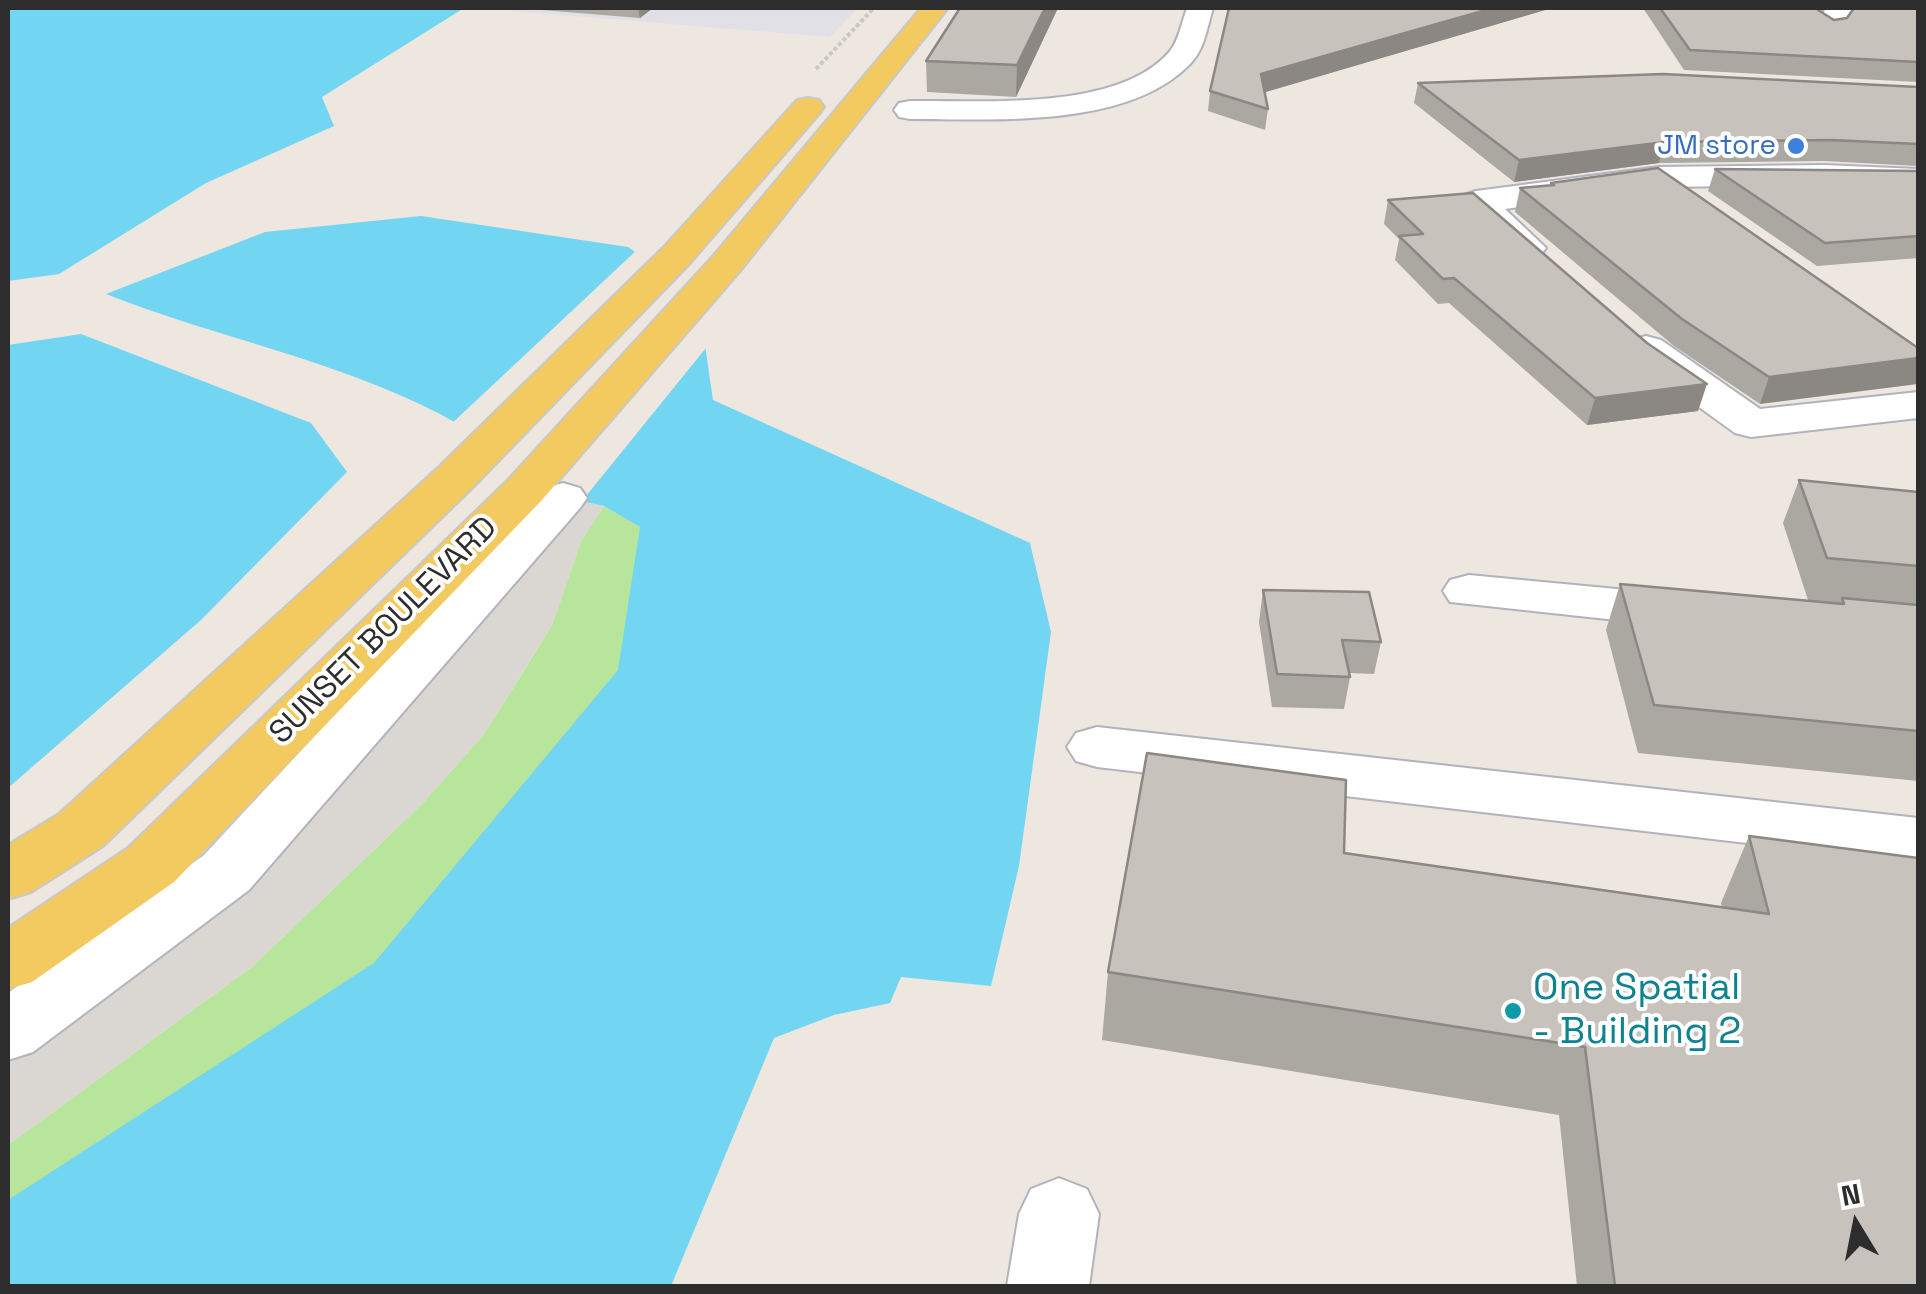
<!DOCTYPE html>
<html>
<head>
<meta charset="utf-8">
<style>
  body { margin:0 }
  #map { position:relative; width:1926px; height:1294px; overflow:hidden; background:#eee7e0; font-family:"Space Grotesk",sans-serif }
  canvas { display:block }
  .frame { position:absolute; inset:0; border:10px solid #2d2d2d; pointer-events:none }
  .north { position:absolute; left:1806px; top:1174px; width:100px; height:100px; -webkit-text-stroke:8px #fff; paint-order:stroke; rotate:350deg; font-size:28px; font-weight:700; line-height:40px; text-align:center; color:#2d2d2d }
  .north::after { content:''; display:block; margin:auto; width:35px; height:45px; background:#2d2d2d; clip-path:polygon(50% 0,100% 100%,50% 72%,0 100%) }
</style>
</head>
<body>
<div id="map">
<canvas width="1926" height="1294"></canvas>
<div class="frame"></div>
<div class="north">N</div>
</div>
<script>
const g = document.querySelector('canvas').getContext('2d');
g.lineJoin = 'round';
function fill(path, color) { g.fillStyle = color; g.fill(path, 'evenodd'); }
function stroke(path, color, width, dash) { g.strokeStyle = color; g.lineWidth = width; g.lineCap = dash ? 'butt' : 'round'; g.setLineDash(dash || []); g.stroke(path); }
function label(font, color, halo, rows, align = 'center') {
  g.font = font + ' "Space Grotesk",sans-serif'; g.lineWidth = 8; g.setLineDash([]); g.textBaseline = 'middle'; g.strokeStyle = halo; g.fillStyle = color; for (const [text, x, y, turn = 0] of rows) {
    g.save(); g.translate(x, y); g.rotate((+turn || 0) * Math.PI / 180); g.textAlign = isNaN(turn) ? turn : align; if (halo) g.strokeText(text, 0, 0); g.fillText(text, 0, 0); g.restore();
  }
}
const industrial = new Path2D(`
  M515,8h343l-28,29 -320,-26z`);
const green = new Path2D(`
  M604,506l36,21 24,129 -266,307 -390,282v-100l244,-178 171,-164 61,-69 41,-65 27,-44 29,-84z`);
const plaza = new Path2D(`
  M582,501l22,5 -23,35 -29,84 -68,109 -61,69 -171,164 -244,178v-114l218,-158z`);
const water = new Path2D(`
  M8,8h456l-142,89 12,29 -128,57 -147,91 -51,7z
  M421,216l207,31 70,49 15,104 317,143 21,89 -32,234 -28,120 -90,-9 -11,26 -56,12 -60,23 -103,248h-663v-86l366,-237 244,-293 22,-143 -36,-21 -22,-5c-48,-29 -95,-62 -144,-88 -105,-54 -224,-76 -332,-119l159,-62z
  M81,334l230,89 36,49 -146,148 -193,168v-443z`);
const pier = new Path2D(`
  M639,248l63,45 8,50 -128,158 -13,-2 -120,-73z`);
const path = new Path2D(`
  M816,69l58,-61`);
const minor = new Path2D(`
  M1187,8h26c-6,19 -8,41 -23,56 -63,65 -197,55 -280,55l-11,-2 -5,-7 5,-7 11,-2c72,-1 209,11 260,-50 9,-11 12,-30 17,-43z
  M1826,8h34l-12,10 -8,15 -10,2 -14,-8z
  M1824,165l94,4v20l-94,-4 -165,2 -154,22 41,39 -6,8 -13,3 -13,-3 -56,-54 6,-7 12,-4 183,-24z
  M1646,336l15,4 99,69 158,-17v26l-167,19 -16,-4 -104,-75 -6,-9 6,-9z
  M563,483l17,5 7,10 -7,10 -331,382 -216,162 -25,8v-67l195,-137 343,-368z
  M1469,575l221,21 19,5 8,11 -8,11 -19,5 -240,-26 -7,-11 7,-11z
  M1097,727l821,91v45l-821,-96 -21,-6 -9,-14 9,-14z
  M1059,1178l28,11 12,25 -10,72h-82l12,-72 12,-25z`);
const major = new Path2D(`
  M921,8h27l-208,263 -199,230 -367,381 -142,100 -24,7v-61l120,-80 379,-367 207,-226z
  M808,98l11,2 5,7 -5,7 -129,149 -217,224 -370,359 -72,46 -23,7v-54l51,-31 380,-347 225,-220 133,-147z`);
const wall = new Path2D(`
  M529,8h124l-13,10 -111,-9z
  M960,8h98l-42,89 -89,-5 -1,-31z
  M1229,8h323l-287,84 3,17 -3,21 -57,-19 2,-20z
  M1643,8h181l-2,4 12,8 84,-12v76v-2l-234,-12z
  M1418,83l500,4v79l-94,-5 -165,2 -145,19 -100,-79z
  M1715,169l203,2v87l-101,8 -109,-75z
  M1551,183l361,162 -152,59 -86,-58 -159,-134 5,-24 30,-2z
  M1388,200l310,211 -111,14 -138,-122 -11,1 -43,-44 4,-21 -15,-15z
  M1799,480l119,12v289l-280,-28 -32,-123 14,-46 188,16 -25,-77z
  M1263,590l118,52 -7,32 -25,-1 1,4 -6,32 -72,-2 -13,-85z
  M1749,836l169,450h-341l-18,-171 -457,-75 6,-68 236,-119 378,54 -1,-4z`);
const shadedWall = new Path2D(`
  M638,8h15l-13,10z
  M1045,8h13l-42,89 1,-32z
  M1493,8h59l-293,86 2,-20z
  M1665,142l-6,21 -145,19 5,-22z
  M1918,358v26l-158,20 9,-27z
  M1707,384l-9,27 -111,14 8,-27z`);
const building = new Path2D(`
  M960,8h85l-28,57 -91,-4z
  M1229,8h264l-232,66 7,35 -58,-18z
  M1660,8h160l-2,2 16,10 13,-2 7,-10h64v54l-228,-12z
  M1663,74l255,13v57l-87,-4 -166,2 -146,18 -101,-77z
  M1658,168l260,180v10l-149,19 -87,-58 -162,-131 34,-3 -3,-2z
  M1715,169l203,2v65l-93,7z
  M1473,193l174,150 60,41 -112,14 -141,-120 -11,1 -44,-43 24,-2 -35,-34z
  M1799,480l119,12v74l-91,-8z
  M1620,584l224,20 -2,-6 76,7v126l-264,-26z
  M1263,590l106,2 12,50 -39,-2 8,37 -73,-3z
  M1147,753l199,27 -2,73 425,61 -20,-78 169,22v428h-303l-30,-239 -477,-75z`);
const markers = [
  [1796,146,10,"#3f7fe0"],
  [1513,1011,10,"#0f9aa8"]
];
const farShopnames = [
  ["JM store",1776,146]
];
const streetNames = [
  ["SUNSET BOULEVARD",384,631,-45]
];
const nearCulturenames = [
  ["One Spatial",1533,989],
  ["- Building 2",1533,1033]
];
fill(industrial, '#e2e0e7');
fill(green, '#b8e59c');
fill(plaza, '#dad7d3');
fill(water, '#72d5f1');
fill(pier, '#eee7e0');
stroke(minor, '#b0b3bd', 4);
stroke(major, '#c8c8c8', 4);
stroke(path, '#c8c8c8', 4, [4, 2.5]);
fill(minor, '#fff');
fill(major, '#f3ca60');
fill(wall, '#aba7a1');
fill(shadedWall, '#8b8883');
fill(building, '#c7c2bb');
stroke(building, '#8b8883', 2.5);
for (const [x, y, r, color] of markers) { const dot = new Path2D(); dot.arc(x, y, r, 0, 2 * Math.PI); g.fillStyle = color; g.fill(dot); stroke(dot, '#fff', 4); }
label('28px', '#366cbe', '#fff', farShopnames, 'right');
label('32px', '#2d2d2d', '#fff', streetNames);
label('38px', '#0d838f', '#fff', nearCulturenames, 'left');
</script>
</body>
</html>
